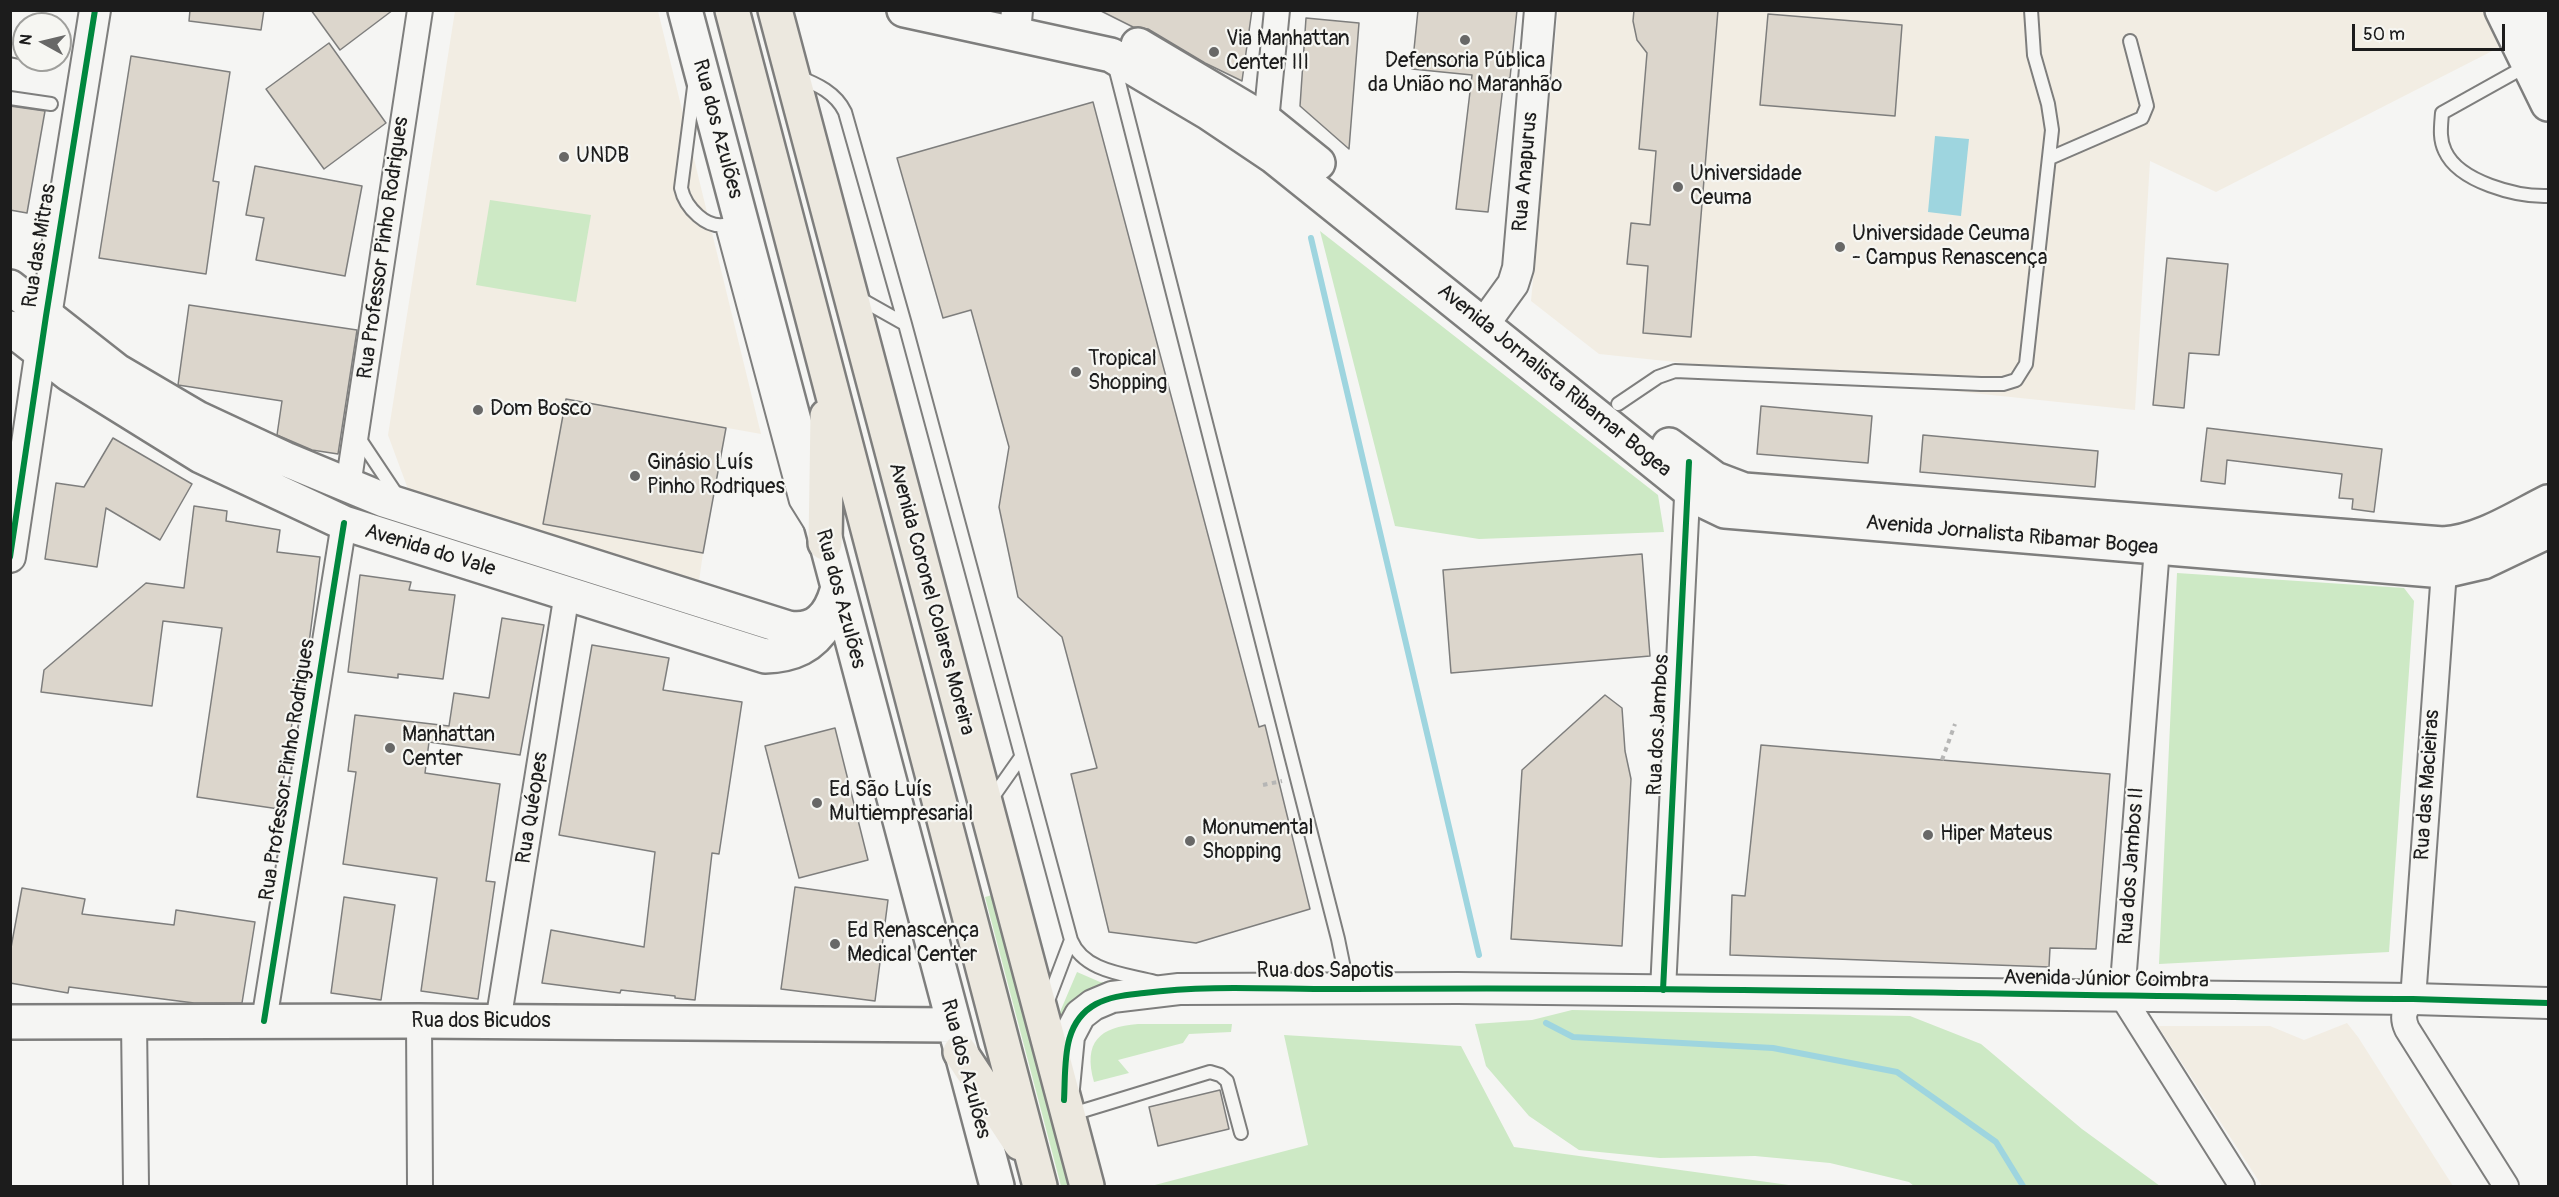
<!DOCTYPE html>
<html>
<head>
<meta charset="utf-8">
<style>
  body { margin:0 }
  #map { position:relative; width:2559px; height:1197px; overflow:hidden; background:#f5f5f3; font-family:Pangolin,sans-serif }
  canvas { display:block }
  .frame { position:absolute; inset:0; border:12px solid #1c1c1c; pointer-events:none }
  .north { position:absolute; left:12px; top:12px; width:60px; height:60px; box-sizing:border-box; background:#f6f6f2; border:2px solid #9f9f9c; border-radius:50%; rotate:278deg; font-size:16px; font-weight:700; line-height:24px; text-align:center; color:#1c1c1c }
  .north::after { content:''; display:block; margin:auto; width:21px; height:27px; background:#686867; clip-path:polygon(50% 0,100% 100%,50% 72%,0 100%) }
  .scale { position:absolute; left:2352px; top:24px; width:153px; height:27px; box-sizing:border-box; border:3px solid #1c1c1c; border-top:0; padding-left:8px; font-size:18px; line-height:21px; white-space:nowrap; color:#1c1c1c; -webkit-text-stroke:4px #f6f6f2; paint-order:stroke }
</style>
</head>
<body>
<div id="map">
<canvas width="2559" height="1197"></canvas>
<div class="frame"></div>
<div class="north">N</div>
<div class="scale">50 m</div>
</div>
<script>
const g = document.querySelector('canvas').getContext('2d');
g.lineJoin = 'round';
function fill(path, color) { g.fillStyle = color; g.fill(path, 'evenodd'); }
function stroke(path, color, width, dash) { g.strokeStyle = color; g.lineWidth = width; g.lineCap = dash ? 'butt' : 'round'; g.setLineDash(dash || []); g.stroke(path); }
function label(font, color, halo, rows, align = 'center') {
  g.font = font + ' Pangolin,sans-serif'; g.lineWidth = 4.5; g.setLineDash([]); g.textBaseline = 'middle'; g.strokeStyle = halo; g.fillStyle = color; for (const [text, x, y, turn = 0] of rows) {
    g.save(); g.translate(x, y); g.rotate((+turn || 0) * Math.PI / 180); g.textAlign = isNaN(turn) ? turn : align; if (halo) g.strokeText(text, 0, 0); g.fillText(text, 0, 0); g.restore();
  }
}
const built = new Path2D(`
  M2487,10l17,35 -288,147 -66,-31 -15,249 -536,-56 -68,-53 27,-290z
  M455,11h203l103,423 -195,-35 -23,124 160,30 -5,35 -286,-88 -24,-65z
  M2347,1023l11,14 95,149h-191l-104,-160h112l34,14z`);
const green = new Path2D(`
  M490,200l101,15 -15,87 -100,-17z
  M1320,231l338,264 6,37 -185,7 -84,-13z
  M2177,573l227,15 10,13 -25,351 -230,12z
  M996,894l76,292h-11l-76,-289z
  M1077,972l23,10 19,2 -56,40 -6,-5z
  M1572,1010l338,6 71,28 101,85 78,57h-246l-5,-4 -79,-19 -75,-7 -95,2 -81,-8 -50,-34 -43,-50 -11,-42 57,-4z
  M1138,1024h94l-1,8 -42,2 -6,9 -65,17 11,13 -35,9c-11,-40 5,-55 44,-58z
  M1284,1035l177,11 53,101 282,39h-645l157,-41z`);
const water = new Path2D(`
  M1935,136l34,3 -8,77 -33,-4z`);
const stream = new Path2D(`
  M1311,238l168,717
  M1546,1023l27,14 200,11 124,24 99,70 27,44`);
const building = new Path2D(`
  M190,10h74l-3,20 -72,-9z
  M311,10h82l-53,40z
  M1099,10h153l-10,71 -37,-18 -57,-34 -15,-2z
  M1418,10h99l-7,68h-6l-16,134 -32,-3 16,-134 -60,-6z
  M1634,10h84l-27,327 -48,-4 5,-67 -21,-2 4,-41 19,2 6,-74 -17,-2 8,-96 -10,-13 -4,-19z
  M1768,14l134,11 -7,91 -135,-11z
  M1306,18l53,5 -10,126 -49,-43z
  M329,43l57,80 -62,46 -58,-80z
  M131,56l99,16 -17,109 6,1 -13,92 -107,-16z
  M1093,102l166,625 6,-2 45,184 -114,34 -87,-11 -38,-158 26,-6 -35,-131 -44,-40 -19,-90 10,-60 -38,-137 -28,8 -46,-160z
  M10,106l35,5 -18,102 -17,-3z
  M255,166l107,20 -17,90 -89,-16 8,-42 -18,-3z
  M2167,258l61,6 -9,91 -30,-2 -5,55 -31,-3z
  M189,305l168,25 -19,124 -26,-4 -35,-15 5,-34 -104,-16z
  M566,399l160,29 -23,125 -160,-29z
  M1761,406l111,10 -4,47 -111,-9z
  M2207,428l175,21 -8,63 -22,-3 1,-10 -14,-1 3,-24 -115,-14 -2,24 -24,-3z
  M1923,435l175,16 -3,36 -175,-15z
  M113,438l79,46 -32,56 -54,-32 -9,59 -52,-8 11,-76 28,4z
  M194,506l33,5 -1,10 54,9 -3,22 43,5 -12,94h-5l-24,158 -82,-12 25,-169 -59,-7 -11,85 -111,-14 3,-22 102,-87 38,5z
  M1642,554l8,102 -199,17 -8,-103z
  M360,575l51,7 -2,8 46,5 -12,84 -45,-5v4l-50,-6z
  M502,618l42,7 -24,130 -91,-13 -4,31 75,11 -14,97 9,1 -17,117 -57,-8 16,-113 -94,-14 13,-92 -8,-1 7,-56 94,11 5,-33 35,5z
  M592,645l77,13 -6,32 79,12 -23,152 -7,-1 -17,147 -20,-2v-2l-54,-6 -1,3 -78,-10 9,-53 93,17 11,-95 -96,-17z
  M1605,695l17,13 3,43 6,28 -9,167 -111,-7 11,-169z
  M835,728l33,132 -69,18 -34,-132z
  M1761,745l349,29 -14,175 -46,-1 -1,19 -319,-12 2,-60 13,1z
  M795,887l93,13 -13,101 -94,-12z
  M22,888l63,11 -3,15 92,11 2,-15 79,12 -13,81h-48l-125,-16 -1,6 -58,-10v-30z
  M344,897l51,8 -14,95 -50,-7z
  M1220,1090l9,39 -71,17 -9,-39z`);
const path = new Path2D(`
  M1942,760l13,-36
  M1263,785l19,-4`);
const service = new Path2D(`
  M10,50l14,3
  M1114,63l224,876 10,49
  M2528,65l-86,48c-1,13 -3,26 3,38 14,31 72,46 103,45
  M798,77c19,7 38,16 47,35l60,212 166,616c13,32 54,34 84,42
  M694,87l-13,101c4,19 26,43 47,36
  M10,98l41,6
  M2050,158l92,-40 5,-12 -17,-65
  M722,226l74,276 15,24
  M857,297l48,27
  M1618,404l40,-27 17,-6 306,13h22l13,-4 10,-16 26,-234 -4,-26 -14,-49 -3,-45
  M357,435l42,63
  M990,801l31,-44
  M1046,1006l25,-66
  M1069,1115l141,-43 10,3 7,6 14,52`);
const minor = new Path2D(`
  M1266,121l11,-111
  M348,486l72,-476
  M2157,548l-35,448 120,190
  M2444,571l-31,428c-8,10 -12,17 -6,30l99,157
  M1663,990l25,-513
  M264,1021l80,-498
  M419,1021l1,165
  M134,1022l2,164
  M498,1022l69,-429`);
const tertiary = new Path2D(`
  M1015,34l2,-24
  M1484,324l29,-40 5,-16 22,-258
  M10,557l36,-241 49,-306
  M1064,1088l5,-52 11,-21 13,-10 19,-8 67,-8 279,-1 955,11 135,4`);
const secondary = new Path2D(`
  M685,10l312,1176
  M904,10l207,45 98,58 64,43 427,343 25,12 719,60 39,-9 65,-31
  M2502,10l46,94
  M2529,10l19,40
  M1138,45l128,76 52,42
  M10,287l107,84 80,47 88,41 99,41 404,128c28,5 42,-13 49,-37
  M10,328l59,46 132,82 143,67 421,133c28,-1 47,-9 62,-34
  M1669,445l46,34 29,11 699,54c37,-2 73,-26 105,-42
  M10,1022l409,-1 533,4`);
const primary = new Path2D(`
  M732,10l308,1176
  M775,10l312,1176
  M825,543l2,-127
  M960,1052l60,91`);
const cycleway = new Path2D(`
  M10,557l36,-241 49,-306
  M1663,990l26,-528
  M264,1021l80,-498
  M1064,1100c2,-35 -3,-77 32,-96 15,-8 32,-9 48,-11 69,-9 138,-3 208,-4 353,-3 707,7 1061,10l135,4`);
const markers = [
  [1465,40,6,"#686867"],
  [1214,52,6,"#686867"],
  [564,157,6,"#686867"],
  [1678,187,6,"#686867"],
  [1840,247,6,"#686867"],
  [1076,372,6,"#686867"],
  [478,410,6,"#686867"],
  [635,476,6,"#686867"],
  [390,748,6,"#686867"],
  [817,803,6,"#686867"],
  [1928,835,6,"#686867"],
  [1190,841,6,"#686867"],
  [835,944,6,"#686867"]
];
const poiNames = [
  ["Via Manhattan",1226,40],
  ["Center III",1226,64],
  ["Defensoria Pública",1465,62,"center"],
  ["da União no Maranhão",1465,86,"center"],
  ["UNDB",576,157],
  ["Universidade",1690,175],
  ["Ceuma",1690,199],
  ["Universidade Ceuma",1852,235],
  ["- Campus Renascença",1852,259],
  ["Tropical",1088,360],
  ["Shopping",1088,384],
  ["Dom Bosco",490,410],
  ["Ginásio Luís",647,464],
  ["Pinho Rodriques",647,488],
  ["Manhattan",402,736],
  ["Center",402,760],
  ["Ed São Luís",829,791],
  ["Multiempresarial",829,815],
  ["Monumental",1202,829],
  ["Shopping",1202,853],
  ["Hiper Mateus",1940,835],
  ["Ed Renascença",847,932],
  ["Medical Center",847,956]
];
const streetNames = [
  ["Rua dos Azulões",717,129,75],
  ["Rua Anapurus",1526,172,-85],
  ["Rua das Mitras",40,246,-81],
  ["Rua Professor Pinho Rodrigues",384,248,-82],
  ["Avenida Jornalista Ribamar Bogea",1554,381,39],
  ["Avenida Jornalista Ribamar Bogea",2012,536,5],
  ["Avenida do Vale",430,551,17],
  ["Rua dos Azulões",840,599,75],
  ["Avenida Coronel Colares Moreira",931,599,75],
  ["Rua dos Jambos",1659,725,-87],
  ["Rua Professor Pinho Rodrigues",288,770,-81],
  ["Rua das Macieiras",2428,785,-86],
  ["Rua Quéopes",533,808,-81],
  ["Rua dos Jambos II",2132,866,-86],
  ["Rua dos Sapotis",1325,972],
  ["Avenida Júnior Coimbra",2106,980,1],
  ["Rua dos Bicudos",481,1022],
  ["Rua dos Azulões",965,1069,75]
];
fill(built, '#f2ede3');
fill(green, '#cde9c5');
fill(water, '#9ed5df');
stroke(stream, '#9ed5df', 6);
fill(building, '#dcd6cc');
stroke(building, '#7e7e7d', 1.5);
stroke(service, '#7e7e7d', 16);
stroke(minor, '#7e7e7d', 28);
stroke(tertiary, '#7e7e7d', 34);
stroke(secondary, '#7e7e7d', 38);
stroke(primary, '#7e7e7d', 38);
stroke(path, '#b6b6b5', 4, [4.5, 4.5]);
stroke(service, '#f5f5f3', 12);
stroke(minor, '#f5f5f3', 24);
stroke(tertiary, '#f5f5f3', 30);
stroke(secondary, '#f5f5f3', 33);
stroke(primary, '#ece8df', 33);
stroke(cycleway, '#00873e', 6);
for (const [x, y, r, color] of markers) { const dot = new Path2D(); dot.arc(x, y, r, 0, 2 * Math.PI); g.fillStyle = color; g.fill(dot); stroke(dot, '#f6f6f2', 2); }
label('21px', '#1c1c1c', '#f6f6f2', poiNames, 'left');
label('21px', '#1c1c1c', '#f6f6f2', streetNames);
</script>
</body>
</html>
